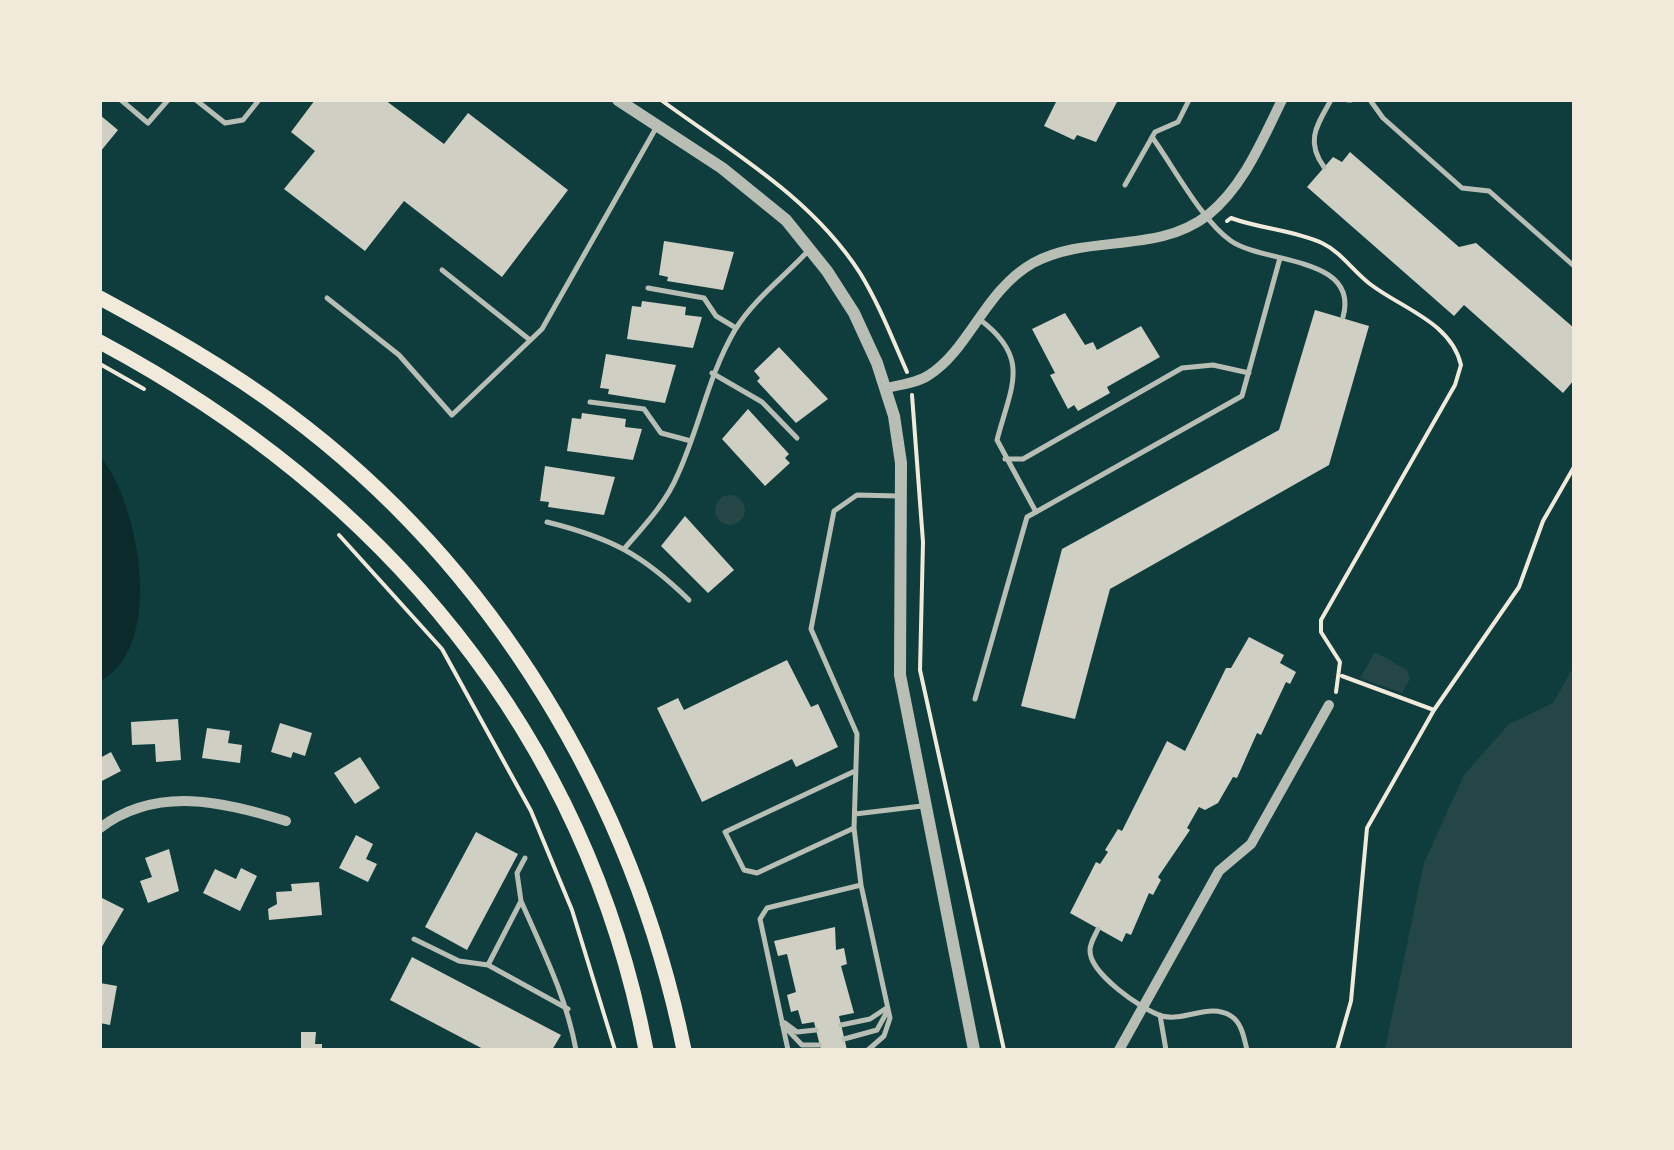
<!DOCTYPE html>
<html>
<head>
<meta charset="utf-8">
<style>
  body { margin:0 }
  #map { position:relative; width:1674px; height:1150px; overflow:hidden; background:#0f3d3e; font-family:Barlow,sans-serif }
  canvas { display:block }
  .frame { position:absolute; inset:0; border:102px solid #f1e9da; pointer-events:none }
</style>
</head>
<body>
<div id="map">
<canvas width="1674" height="1150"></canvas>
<div class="frame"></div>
</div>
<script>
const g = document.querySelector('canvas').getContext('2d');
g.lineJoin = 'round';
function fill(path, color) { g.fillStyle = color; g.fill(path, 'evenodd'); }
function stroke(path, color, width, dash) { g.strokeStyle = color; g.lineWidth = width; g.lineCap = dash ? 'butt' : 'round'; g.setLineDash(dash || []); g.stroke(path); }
const green = new Path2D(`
  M715 510a15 15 0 1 1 30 0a15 15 0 1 1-30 0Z
  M1375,652l32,18 3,9 -8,14 -42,-15z
  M1574,666v384h-189l39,-187 40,-88 45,-51 44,-21z`);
const water = new Path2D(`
  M100,456c39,47 66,190 0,225z`);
const building = new Path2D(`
  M315,100h70l59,44 24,-31 100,77 -66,87 -98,-76 -39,50 -81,-62 31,-38 -24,-19z
  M1057,100h61l-22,42 -19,-7 -3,5 -30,-14z
  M100,115l18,15 -18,22z
  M1350,152l109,95 17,-4 98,85v52l-11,13 -99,-88 -10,11 -147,-129 26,-30 9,5z
  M664,241l70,11 -11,38 -56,-9 1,-4 -9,-2z
  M642,301l44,6 -1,8 17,2 -9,31 -66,-9 5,-33 9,1z
  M1315,310l54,16 -40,139 -219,124 -35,130 -54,-13 41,-157 217,-119z
  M1065,313l20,32 8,-3 4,8 44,-24 19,31 -53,30 3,6 -32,18 -4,-6 -6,4 -18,-34 5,-2 -23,-44z
  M779,347l49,52 -32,24 -39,-42 3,-3 -6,-7z
  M606,354l70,11 -11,38 -57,-9 1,-5 -9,-1z
  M748,409l41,45 -4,4 5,5 -25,23 -43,-47z
  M582,413l44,6 -1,8 17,2 -9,31 -66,-9 5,-33 9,1z
  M545,466l70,11 -11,38 -56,-8 1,-5 -9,-1z
  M685,516l49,54 -26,23 -47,-47z
  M1249,637l35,18 -4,8 16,9 -6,12 -4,-2 -25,53 -4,-2 -20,45 -4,-1 -15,26 -13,7 -6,-3 -12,21 3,2 -32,47 3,3 -8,15 -4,-2 -18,42 -5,-2 -4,9 -52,-29 26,-51 4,2 8,-12 -3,-2 13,-21 4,2 45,-90 18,10 41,-83h5z
  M787,660l24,47 7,-3 20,43 -42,20 -4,-8 -90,43 -45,-94 21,-10 6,12z
  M178,719l3,41 -25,2 -1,-18 -23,1 -1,-23z
  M280,723l32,10 -7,23 -12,-4 -2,6 -20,-6z
  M207,728l23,3 -2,12 14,2 -2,18 -38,-5z
  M111,752l10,19 -21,11v-24z
  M360,757l20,31 -25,16 -21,-31z
  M476,832l42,22 -51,96 -42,-23z
  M356,835l17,9 -7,15 11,5 -9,18 -29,-14z
  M169,849l10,42 -31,12 -8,-22 12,-4 -7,-19z
  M241,868l16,8 -17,35 -37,-18 12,-24 21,10z
  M319,882l3,33 -53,5 -1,-11 9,-5 -1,-12 16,-1 -1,-7z
  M100,897l24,12 -24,41z
  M835,927l1,23 8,-2 3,16 -6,2 13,47 -15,3 8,34h-26l-7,-28 -12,2 -4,-14 -7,2 -4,-17 9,-3 -9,-38 -9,2 -4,-15z
  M412,957l149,78 -9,15h-67l-95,-50z
  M100,983l17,3 -7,39 -10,-2z
  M301,1032h15l-1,12h7v6h-21z`);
const path = new Path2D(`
  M661,100c71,52 150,97 199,173 19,31 32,65 47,99
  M1227,221l4,-3c30,11 62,12 91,25 19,9 31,28 48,41 31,24 81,38 91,81l-6,20 -134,235v12l19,30 -4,30
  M100,364l44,25
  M912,395l11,147 -3,128 84,380
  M339,535l103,114 89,162 41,99 43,140
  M1342,676l92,34
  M1337,1050l14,-49 16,-173 67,-118 85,-123 24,-66 31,-54`);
const service = new Path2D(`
  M121,100l27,23 20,-23
  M196,100l29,23 18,-3 16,-20
  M1348,100h3
  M1370,100l13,18 79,70 27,3 85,75
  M1152,137c21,29 50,84 79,104 34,23 129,15 112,76
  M1324,167c-19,-26 -7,-42 7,-67
  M1125,185l30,-53 23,-10 11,-22
  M442,270l88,70
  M648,288l56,10 12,18 20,12
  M327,298l72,57 53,60 90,-86 114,-201
  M979,319c53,39 32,67 18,121l39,72 206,-116 38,-138
  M712,373l50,29 35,36
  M590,402l54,7 17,24 30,8
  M1005,459h18l159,-91 31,-3 36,8
  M547,522c64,16 95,32 142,78
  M624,549c20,-23 42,-46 54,-75 22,-48 30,-98 57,-144 19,-31 49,-53 73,-79
  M975,699l52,-182 9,-5
  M855,814l67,-8
  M854,828l-97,45 -13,-3 -19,-38 130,-61
  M521,901l-4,-28 8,-15
  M1098,929c-3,7 -8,14 -8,21 -1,23 52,60 72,66 23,6 48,-14 69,0 11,7 13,22 16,34
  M414,939l45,22 29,4
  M568,1009l-80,-44 33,-64c22,50 45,95 55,149
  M1160,1015l6,35
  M785,1023l12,9 19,-2
  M782,1024l20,21h17
  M841,1025l29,-6 15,-10
  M844,1039l33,-9 11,-20
  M788,1050l-28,-131 7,-11 94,-23
  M868,1050l16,-14 6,-18 -29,-133 -7,-57 3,-94 -46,-105 23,-118 23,-16 41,1`);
const minor = new Path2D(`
  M886,388c14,-3 31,-5 43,-13 40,-25 56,-85 104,-112 56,-30 123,-8 175,-48 36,-29 54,-75 74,-115
  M100,828c57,-43 125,-26 186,-7
  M1119,1050l100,-179 32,-27 78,-139`);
const tertiary = new Path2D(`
  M618,100l104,68 64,52 41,51 27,42 23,50 17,53 7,47 -1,212 74,375`);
const primary = new Path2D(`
  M100,298c65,35 128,71 187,115 207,154 346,386 397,637
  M100,342c281,150 485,389 546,708`);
fill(green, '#244646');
fill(water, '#0a2a2b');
fill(building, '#cfcfc3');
stroke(path, '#f1e9da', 4);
stroke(service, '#b8beb3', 5);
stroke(minor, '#b8beb3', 10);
stroke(tertiary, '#b8beb3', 12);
stroke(primary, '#f1e9da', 15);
</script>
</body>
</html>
